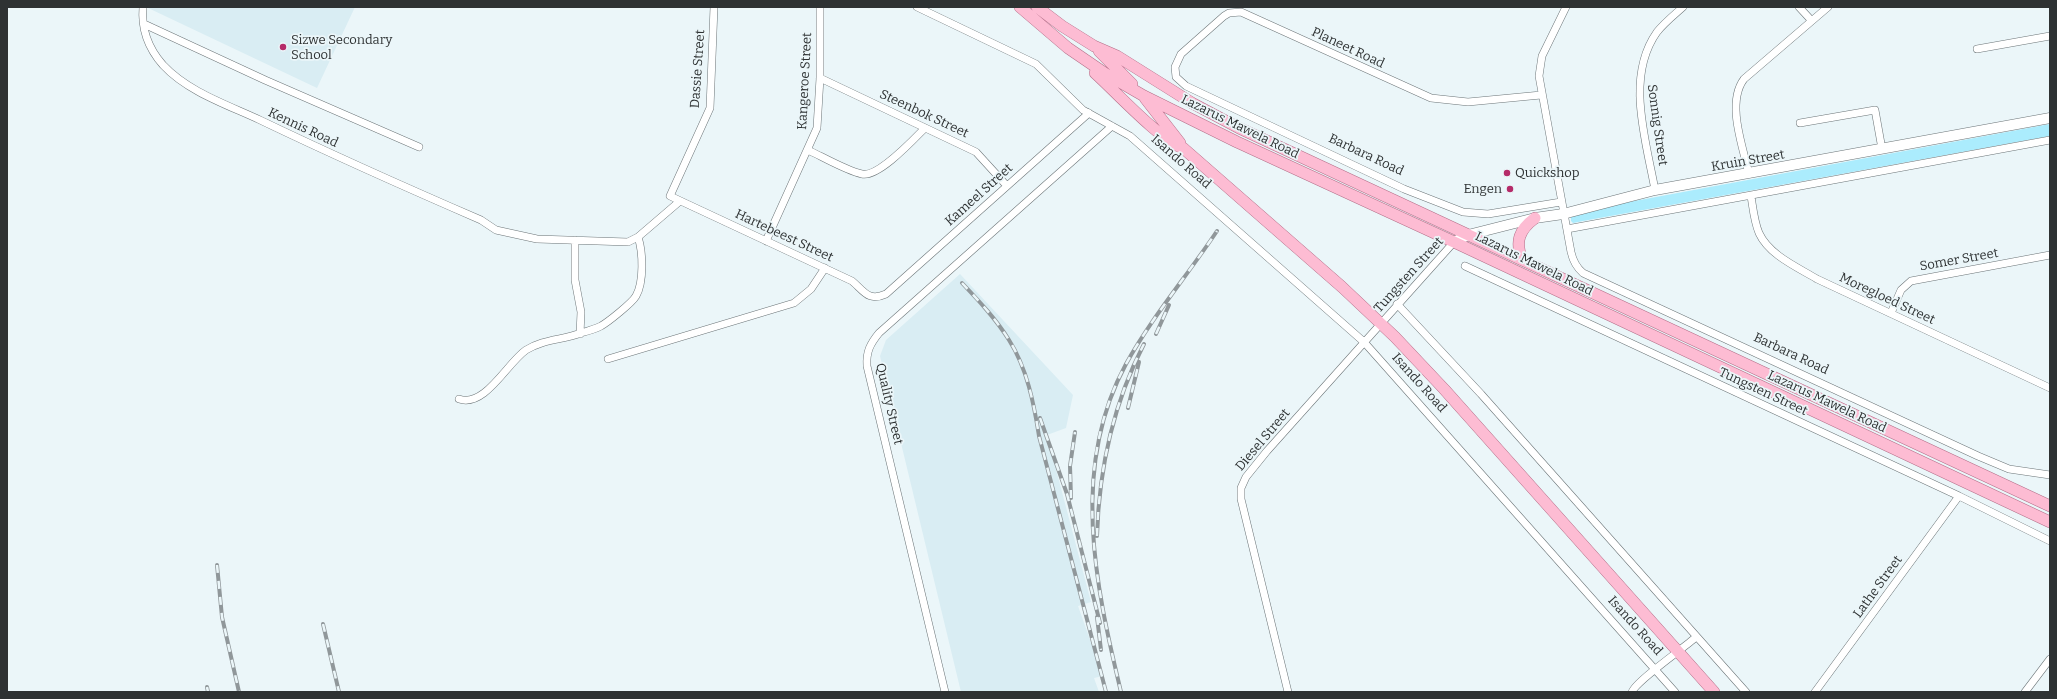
<!DOCTYPE html>
<html>
<head>
<meta charset="utf-8">
<style>
  body { margin:0 }
  #map { position:relative; width:2057px; height:699px; overflow:hidden; background:#ebf6f9; font-family:Bitter,serif }
  canvas { display:block }
  .frame { position:absolute; inset:0; border:8px solid #2e3233; pointer-events:none }
</style>
</head>
<body>
<div id="map">
<canvas width="2057" height="699"></canvas>
<div class="frame"></div>
</div>
<script>
const g = document.querySelector('canvas').getContext('2d');
g.lineJoin = 'round';
function fill(path, color) { g.fillStyle = color; g.fill(path, 'evenodd'); }
function stroke(path, color, width, dash) { g.strokeStyle = color; g.lineWidth = width; g.lineCap = dash ? 'butt' : 'round'; g.setLineDash(dash || []); g.stroke(path); }
function label(font, color, halo, rows, align = 'center') {
  g.font = font + ' Bitter,serif'; g.lineWidth = 3.5; g.setLineDash([]); g.textBaseline = 'middle'; g.strokeStyle = halo; g.fillStyle = color; for (const [text, x, y, turn = 0] of rows) {
    g.save(); g.translate(x, y); g.rotate((+turn || 0) * Math.PI / 180); g.textAlign = isNaN(turn) ? turn : align; if (halo) g.strokeText(text, 0, 0); g.fillText(text, 0, 0); g.restore();
  }
}
const built = new Path2D(`
  M146,7h209l-38,81z
  M960,274l113,121 -7,33 -19,7 44,167 -13,4 25,70 -9,2 5,14h-138l-81,-336 6,-16z`);
const green = new Path2D(`
  M2050,124v12l-467,85 -10,2 -2,-2v-5l31,-9z`);
const street = new Path2D(`
  M143,7c-2,23 5,41 20,58 25,27 65,40 97,55 73,35 147,68 221,100l15,10 41,9 91,3 10,-5 42,-36
  M714,7l-4,101 -40,88 182,85c12,10 16,21 34,13l203,-181
  M917,7l119,57 47,46 47,26 234,206 311,350
  M1566,7l-24,49 -3,20 32,176c2,9 5,15 12,21l395,183 31,13 41,6
  M1799,7l12,13
  M144,24l121,56 154,67
  M1977,49l73,-13
  M820,78l156,74 31,34
  M1541,95l-73,7 -37,-4 -190,-86 -12,1 -5,3 -43,38 -6,13 1,10 10,9 218,103 59,23 25,2 73,-12
  M1800,123l75,-13 7,39
  M808,150c15,7 39,21 54,24 16,4 51,-34 63,-46
  M1749,174c-6,-27 -23,-71 -5,-95l84,-72
  M1655,190c-9,-50 -30,-113 2,-158 7,-9 17,-17 26,-25
  M1751,196c2,12 3,25 8,37 10,22 38,34 58,46l233,109
  M1567,229l483,-89
  M575,240v40l6,32 -1,22
  M766,241l51,-113 3,-50v-71
  M1465,266l494,230 91,45
  M1397,304l84,90 265,298
  M1891,313l10,-23 10,-9 139,-26
  M608,359l186,-56 17,-14 14,-21
  M459,399c26,9 48,-36 67,-49 17,-11 37,-10 55,-17 7,-2 14,-4 20,-7 7,-4 31,-23 35,-30 8,-14 7,-44 2,-59
  M945,692l-78,-326c-1,-14 3,-22 12,-33l233,-207
  M1288,692l-47,-193v-11l5,-11 21,-26 187,-209
  M1632,692c4,-11 52,-44 64,-55
  M1815,692l144,-196
  M2025,692l25,-33`);
const secondary = new Path2D(`
  M1454,242l14,-7 67,-17 28,-4 92,-24 395,-72`);
const primary = new Path2D(`
  M1020,7l48,41 38,26 38,22 93,46 217,100 596,280
  M1037,7l25,19 32,20 23,10 75,47 47,25 811,378
  M1099,51l33,33
  M1095,73c20,18 65,67 88,75l159,139 53,50 49,52 270,303
  M1145,98l35,45
  M1522,260c-7,-19 -3,-30 13,-42`);
const rail = new Path2D(`
  M962,283c17,18 34,36 47,57 18,28 25,64 30,96l67,256
  M1156,334l13,-29
  M1128,408l11,-46
  M1040,418l27,76 33,129
  M1071,498l-1,-32 5,-34
  M1097,536c2,-67 16,-132 47,-192
  M217,565l5,52 17,75
  M1097,617l4,33
  M323,624l16,68
  M207,687l1,5
  M1121,692c-26,-108 -51,-225 5,-328 26,-47 61,-88 91,-133`);
const markers = [
  [283,47,4,"#b52b69"],
  [1507,173,4,"#b52b69"],
  [1510,189,4,"#b52b69"]
];
const poiNames = [
  ["Sizwe Secondary",291,40],
  ["School",291,55],
  ["Quickshop",1515,173],
  ["Engen",1502,189,"right"]
];
const streetNames = [
  ["Planeet Road",1348,48,25],
  ["Dassie Street",698,69,-86],
  ["Kangeroe Street",805,81,-87],
  ["Steenbok Street",924,114,25],
  ["Sonnig Street",1657,125,82],
  ["Lazarus Mawela Road",1240,127,26],
  ["Kennis Road",303,128,25],
  ["Barbara Road",1366,155,25],
  ["Kruin Street",1748,161,-10],
  ["Isando Road",1181,162,41],
  ["Kameel Street",979,195,-42],
  ["Hartebeest Street",784,236,25],
  ["Somer Street",1959,260,-10],
  ["Lazarus Mawela Road",1534,264,26],
  ["Tungsten Street",1409,275,-48],
  ["Moregloed Street",1887,299,25],
  ["Barbara Road",1791,354,25],
  ["Isando Road",1419,383,48],
  ["Tungsten Street",1763,392,25],
  ["Lazarus Mawela Road",1827,402,25],
  ["Quality Street",889,404,77],
  ["Diesel Street",1263,440,-50],
  ["Lathe Street",1878,587,-54],
  ["Isando Road",1635,626,48]
];
fill(built, '#d9edf3');
fill(green, '#abecfd');
stroke(street, '#6c7578', 8);
stroke(secondary, '#6c7578', 11);
stroke(primary, '#b36e88', 12);
stroke(street, '#fff', 7);
stroke(secondary, '#fff', 10);
stroke(primary, '#fdbcd3', 11);
stroke(rail, '#90979a', 4);
stroke(rail, '#ebf6f9', 2.5, [8]);
for (const [x, y, r, color] of markers) { const dot = new Path2D(); dot.arc(x, y, r, 0, 2 * Math.PI); g.fillStyle = color; g.fill(dot); stroke(dot, '#ebf6f9', 1.5); }
label('13px', '#2e3233', '#ebf6f9', poiNames, 'left');
label('13px', '#2e3233', '#ebf6f9', streetNames);
</script>
</body>
</html>
